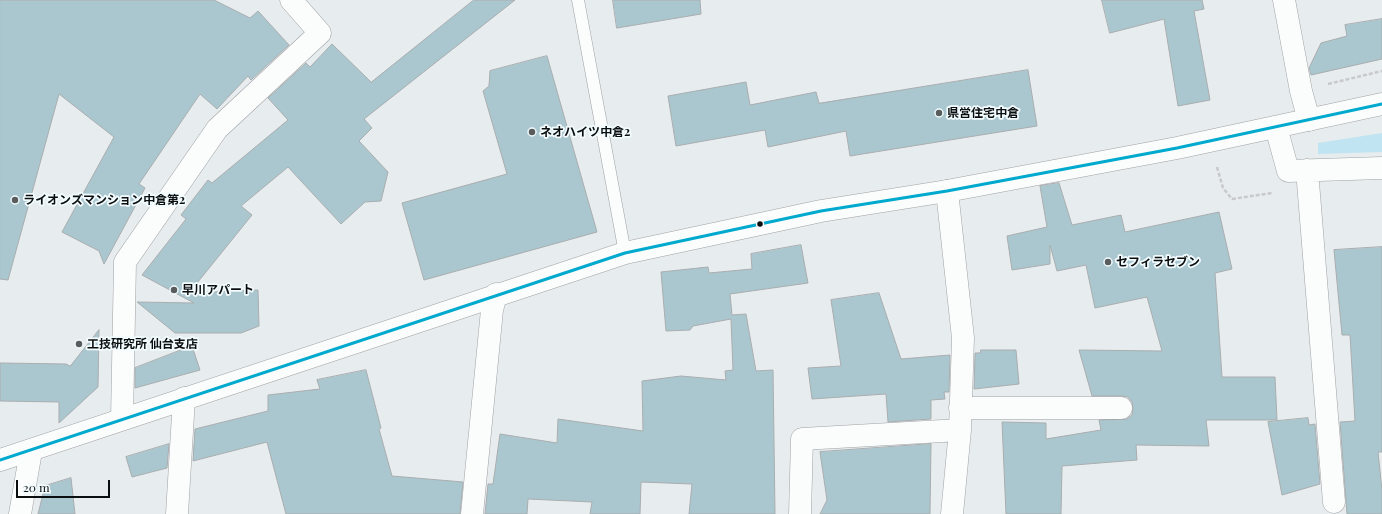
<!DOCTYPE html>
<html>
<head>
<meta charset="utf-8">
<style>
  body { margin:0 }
  #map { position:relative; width:1382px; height:514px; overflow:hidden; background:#e7ecee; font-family:"Playfair Display",serif }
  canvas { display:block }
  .scale { position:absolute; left:16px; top:480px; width:94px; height:18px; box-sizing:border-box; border:2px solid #0b0e0f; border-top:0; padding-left:5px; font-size:12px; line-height:14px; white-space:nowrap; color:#0b0e0f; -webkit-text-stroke:3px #f2fbfe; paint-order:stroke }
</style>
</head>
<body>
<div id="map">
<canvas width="1382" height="514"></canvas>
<div class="scale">20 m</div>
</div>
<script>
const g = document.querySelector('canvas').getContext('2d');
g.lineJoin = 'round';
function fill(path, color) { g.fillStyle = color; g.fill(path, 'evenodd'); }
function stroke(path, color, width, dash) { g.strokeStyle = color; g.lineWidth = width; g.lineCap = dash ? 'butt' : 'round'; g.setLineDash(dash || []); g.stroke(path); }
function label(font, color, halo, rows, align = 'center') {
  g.font = font + ' "Playfair Display","Noto Sans JP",serif'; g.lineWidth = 3.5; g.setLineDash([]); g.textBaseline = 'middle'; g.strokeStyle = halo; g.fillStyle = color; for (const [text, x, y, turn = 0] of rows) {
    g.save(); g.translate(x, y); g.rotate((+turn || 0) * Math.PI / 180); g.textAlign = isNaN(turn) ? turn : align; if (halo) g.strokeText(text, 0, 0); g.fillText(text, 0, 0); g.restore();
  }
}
const green = new Path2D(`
  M1382,133v19l-64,2v-11z`);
const building = new Path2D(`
  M0,0h214l36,18 8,-7 31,34 -38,35 -3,-4 -31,33 -17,-15 -61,90 6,4 -41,76 -5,-13 -37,-19 52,-95 -55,-43 -51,186 -8,-1z
  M474,0h41l-151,119 8,9 -13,13 29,31 -7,29 -16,1 -24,22 -53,-57 -47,39 11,9 -63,78 69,-3 1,36 -18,7h-66l-38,-31 57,1 -52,-28 44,-56 -5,-4 27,-35 4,3 76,-63 -20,-22 38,-35 4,4 22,-23 39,38z
  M613,0h87l1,14 -84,14z
  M1102,0h100l2,9 -10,2 16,89 -32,6 -14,-87 -54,14z
  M1382,19v40l-71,16 -2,-7 12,-25 26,-7 -2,-11z
  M547,56l50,176 -173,48 -22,-77 105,-29 -24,-83 6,-5 1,-15z
  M1028,70l9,56 -187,30 -4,-25 -78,16 -3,-17 -89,16 -8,-50 78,-14 4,23 66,-13 3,11z
  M1059,183l13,42 49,-10 4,17 94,-20 13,57 -17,4 7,104h53l2,43h-71l3,26 -73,-1 1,15 -75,6 -1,48h-55l-4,-92 44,1v16l55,-9 -2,-10 28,-1 5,-4 1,-7 -1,-6 -4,-5 -7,-1h-29l-13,-46 83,1 -15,-54 -52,11 -9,-43 -29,6 -7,-26v19l-38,6 -5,-34 40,-9 -7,-41z
  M801,245l7,38 -78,11 2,21 14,-1 10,57 17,-1 2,144h-86l3,-30 -51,-2 -1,32h-50l2,-12 -64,-3 -1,15h-42l3,-30h5l7,-50 57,9 1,-24 85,12 -1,-50 39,-5 45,4 -1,-9 8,-1 -2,-51 -38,7 -3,4 -24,1 -5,-59 47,-5 1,6 43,-4 -1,-15z
  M1382,247v205h-4l4,38v24h-35l-7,-92 15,-1 -5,-86h-8l-8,-85z
  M879,293l22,66 49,-4 -1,37h-5l1,7 -14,1v19l-43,3 -2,-28 -74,5 -4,-31 33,-2 -10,-66z
  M99,330l-1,57 -39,36v-21l-59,-1v-38l66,1 4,2z
  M192,346l8,24 -65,18v-20z
  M981,350h35l3,34 -45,5 1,-36h5z
  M366,370l15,58 -2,1 13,47 71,6 -3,32h-174l-19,-72 -74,19 2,-32 73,-18v-16l52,-6 -3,-9z
  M1308,418l1,7 6,-1 5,60 -38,11 -14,-73z
  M169,444l-2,24 -35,9 -6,-20z
  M931,444l-1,70h-110l7,-14 -7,-48z
  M71,478l4,36h-37l7,-28z`);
const path = new Path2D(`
  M1328,84l54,-13
  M1217,167l6,21 9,11 40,-6`);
const service = new Path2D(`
  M578,0l47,253`);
const minor = new Path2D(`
  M1284,0l17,91 8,29
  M1276,127l12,44 94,-3
  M1307,170l27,332
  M947,191l16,147 -3,92 -8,84
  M960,408h161
  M122,419l3,-157 92,-133 103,-96 -29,-33
  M20,514l11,-63
  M177,514l7,-116
  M472,514l20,-204 4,-16
  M800,514l2,-75 158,-9`);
const secondary = new Path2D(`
  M0,460l625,-207 196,-42 126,-20 230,-43 205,-44`);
const bus1 = new Path2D(`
  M0,460l625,-207 196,-42 126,-20 230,-43 205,-44`);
const markers = [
  [939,113,4,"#585c5d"],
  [532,132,4,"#585c5d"],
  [15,200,4,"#585c5d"],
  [760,224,3.5,"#0b0e0f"],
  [1108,262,4,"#585c5d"],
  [174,290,4,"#585c5d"],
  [79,344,4,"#585c5d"]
];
const poiNames = [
  ["県営住宅中倉",947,113],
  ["ネオハイツ中倉2",540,132],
  ["ライオンズマンション中倉第2",23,200],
  ["セフィラセブン",1116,262],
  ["早川アパート",182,290],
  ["工技研究所 仙台支店",87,344]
];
fill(green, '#c0e4f2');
fill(building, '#aac7d0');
stroke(building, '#a9adae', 1);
stroke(service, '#9fa2a4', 13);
stroke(minor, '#9fa2a4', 23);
stroke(secondary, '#9fa2a4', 23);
stroke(path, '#c8c9ca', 2.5, [4, 2]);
stroke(service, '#fbfcfc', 12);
stroke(minor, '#fbfcfc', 22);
stroke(secondary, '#fbfcfc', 22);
stroke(bus1, '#00a9ce', 3);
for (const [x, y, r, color] of markers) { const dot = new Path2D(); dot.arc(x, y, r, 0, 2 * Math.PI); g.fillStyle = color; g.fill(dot); stroke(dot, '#f2fbfe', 1.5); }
label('bold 12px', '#0b0e0f', '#f2fbfe', poiNames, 'left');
</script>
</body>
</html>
